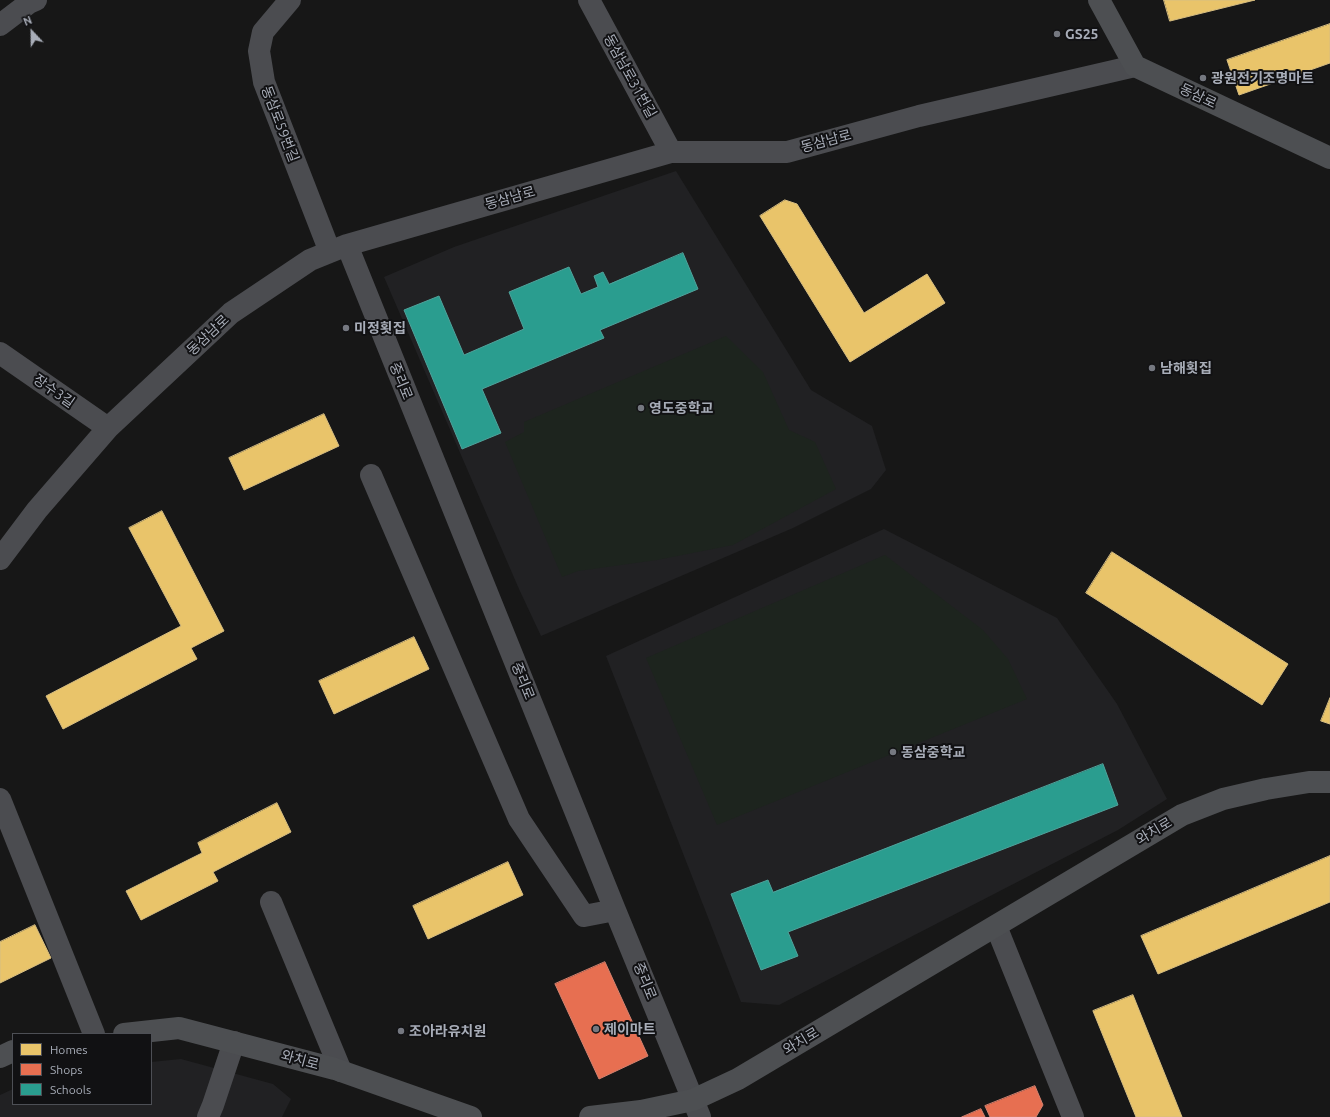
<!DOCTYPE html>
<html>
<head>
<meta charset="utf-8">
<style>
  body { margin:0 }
  #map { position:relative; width:1330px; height:1117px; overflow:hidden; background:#171717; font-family:Ubuntu,sans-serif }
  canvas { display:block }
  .legend { position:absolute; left:12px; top:1033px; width:140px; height:72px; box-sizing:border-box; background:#111113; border:1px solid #4d4f55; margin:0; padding:5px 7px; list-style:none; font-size:12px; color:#a8adb8 }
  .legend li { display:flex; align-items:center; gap:8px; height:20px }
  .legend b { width:20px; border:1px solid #4d4f55 }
  .north { position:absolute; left:12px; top:12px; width:40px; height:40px; -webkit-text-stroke:3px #111113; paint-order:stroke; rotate:338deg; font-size:11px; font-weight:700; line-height:16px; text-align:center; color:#a8adb8 }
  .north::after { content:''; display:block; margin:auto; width:14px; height:18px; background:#a8adb8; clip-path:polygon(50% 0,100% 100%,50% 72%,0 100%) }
</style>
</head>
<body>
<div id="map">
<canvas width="1330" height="1117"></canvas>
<ul class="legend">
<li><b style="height:11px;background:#e9c46a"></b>Homes</li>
<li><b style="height:11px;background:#e76f51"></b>Shops</li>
<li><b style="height:11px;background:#2a9d8f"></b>Schools</li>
</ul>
<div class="north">N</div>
</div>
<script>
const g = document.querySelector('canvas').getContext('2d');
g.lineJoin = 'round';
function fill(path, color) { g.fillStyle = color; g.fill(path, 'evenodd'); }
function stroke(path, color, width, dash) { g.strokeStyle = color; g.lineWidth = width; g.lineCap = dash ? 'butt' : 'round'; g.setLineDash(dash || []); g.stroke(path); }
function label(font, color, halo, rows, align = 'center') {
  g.font = font + ' Ubuntu,"Noto Sans KR",sans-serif'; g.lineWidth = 4; g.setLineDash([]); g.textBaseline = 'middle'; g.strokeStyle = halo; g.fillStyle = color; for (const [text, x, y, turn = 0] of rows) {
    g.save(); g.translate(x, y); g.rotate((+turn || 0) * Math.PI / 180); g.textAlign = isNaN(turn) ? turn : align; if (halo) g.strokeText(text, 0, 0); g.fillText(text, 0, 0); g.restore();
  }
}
const built = new Path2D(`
  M676,171l135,219 61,36 14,44 -15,19 -78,39 -252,108 -22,-47 -135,-312 70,-30z
  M884,529l173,89 60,86 50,95 -49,31 -339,175 -38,-3 -135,-346z
  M181,1059l92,25 18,15 -9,18h-282v-22l13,-6v15h138v-42z`);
const green = new Path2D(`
  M726,336l37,36 26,58 26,12 21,47 -103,56 -76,15 -79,11 -16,6 -57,-135 19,-10v-10z
  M885,555l98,75 25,29 19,40 -310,126 -71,-167z`);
const homes = new Path2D(`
  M1164,0h91l-85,21z
  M1330,24v39l-91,32 -12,-35z
  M785,200l12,4 67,109 63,-39 18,29 -95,59 -90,-146z
  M324,414l15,32 -95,44 -15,-32z
  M162,511l62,120 -33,17 6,11 -134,70 -17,-33 135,-70 -52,-98z
  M1112,552l176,112 -26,41 -176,-112z
  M414,637l15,32 -95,45 -15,-33z
  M1330,698v26l-9,-3z
  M277,803l14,29 -78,40 5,9 -77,39 -15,-29 76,-38 -4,-10z
  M1330,856v46l-172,72 -17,-38z
  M508,862l15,33 -95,44 -15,-33z
  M35,925l16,33 -51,25v-41z
  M1133,995l49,122h-46l-43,-106z`);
const shops = new Path2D(`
  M605,962l43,94 -49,23 -44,-95z
  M1035,1086l8,19 -7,12h-46l-5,-11z
  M981,1109l4,8h-23z`);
const schools = new Path2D(`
  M683,253l15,36 -98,41 4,8 -122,51 19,44 -39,16 -58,-139 35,-14 25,59 60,-26 -15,-37 60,-25 12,27 17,-7 -4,-11 9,-4 6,12z
  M1103,764l15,41 -330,127 10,24 -37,14 -30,-76 37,-14 5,12z`);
const minor = new Path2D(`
  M290,0l-27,32 -4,19 5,31 66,170
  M589,0l82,152
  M0,25l29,-22 7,-3
  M347,245l268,665 85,207
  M0,353l108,75
  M371,475l148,344 65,97 31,-6
  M0,559l37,-49 71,-82 123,-115 79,-53 37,-15 324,-93h116l132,-36 216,-50
  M0,799l94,235
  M271,902l70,169
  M996,926l77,191
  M208,1117l5,-12 21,-63`);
const major = new Path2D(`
  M1099,0l36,66 195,92
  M124,1034l55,-6 156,41 136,48
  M0,1057l13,-6
  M590,1117l51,-6 52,-11 45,-21 444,-264 41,-16 43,-10 43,-7h21`);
const markers = [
  [1057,34,4,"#757880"],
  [1203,78,4,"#757880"],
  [346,328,4,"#757880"],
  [1152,368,4,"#757880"],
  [641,408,4,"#757880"],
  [893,752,4,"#757880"],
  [596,1029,4,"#757880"],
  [401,1031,4,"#757880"]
];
const poiNames = [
  ["GS25",1065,34],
  ["광원전기조명마트",1211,78],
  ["미정횟집",354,328],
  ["남해횟집",1160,368],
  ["영도중학교",649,408],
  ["동삼중학교",901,752],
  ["제이마트",604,1029],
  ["조아라유치원",409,1031]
];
const streetNames = [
  ["동삼남로31번길",630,76,61],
  ["동삼로",1198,96,25],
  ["동삼로59번길",280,124,69],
  ["동삼남로",826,141,-15],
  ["동삼남로",510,198,-16],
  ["동삼남로",208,335,-43],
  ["중리로",401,381,68],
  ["장수3길",54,391,35],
  ["중리로",523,681,68],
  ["와치로",1154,831,-31],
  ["중리로",645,981,68],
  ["와치로",801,1041,-31],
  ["와치로",300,1060,15]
];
fill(built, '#212123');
fill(green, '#1d241e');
fill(homes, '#e9c46a');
stroke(homes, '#d6bd81', 1);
fill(shops, '#e76f51');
stroke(shops, '#d48270', 1);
fill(schools, '#2a9d8f');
stroke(schools, '#50a29b', 1);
stroke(minor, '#4b4c50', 22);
stroke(major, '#4d4f52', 22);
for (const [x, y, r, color] of markers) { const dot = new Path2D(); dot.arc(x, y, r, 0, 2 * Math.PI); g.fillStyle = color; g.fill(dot); stroke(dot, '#111113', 1.5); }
label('bold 14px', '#a8adb8', '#111113', poiNames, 'left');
label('14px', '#a8adb8', '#111113', streetNames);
</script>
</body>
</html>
